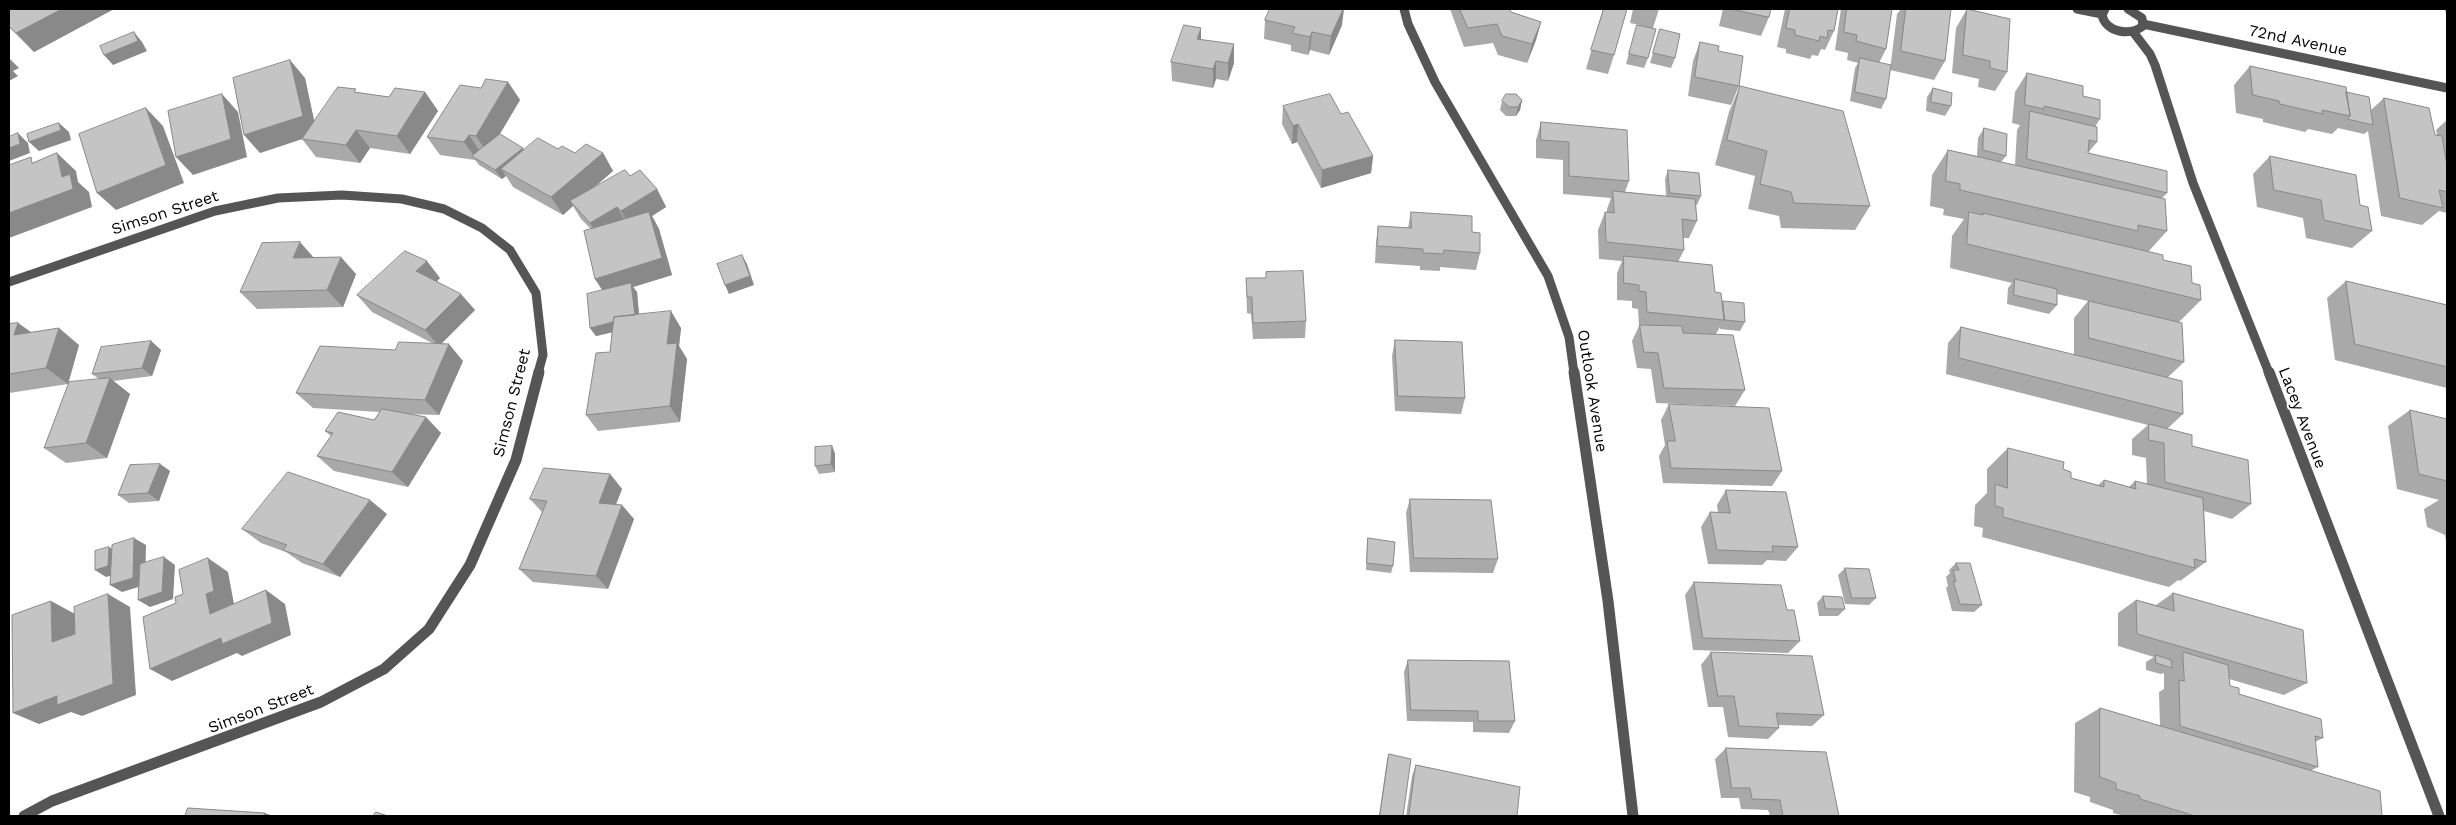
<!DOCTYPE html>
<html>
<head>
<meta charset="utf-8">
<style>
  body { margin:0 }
  #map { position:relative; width:2456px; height:825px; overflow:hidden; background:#fff; font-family:"Work Sans",sans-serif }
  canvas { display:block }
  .frame { position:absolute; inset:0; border:10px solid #000; pointer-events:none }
</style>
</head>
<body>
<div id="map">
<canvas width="2456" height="825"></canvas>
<div class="frame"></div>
</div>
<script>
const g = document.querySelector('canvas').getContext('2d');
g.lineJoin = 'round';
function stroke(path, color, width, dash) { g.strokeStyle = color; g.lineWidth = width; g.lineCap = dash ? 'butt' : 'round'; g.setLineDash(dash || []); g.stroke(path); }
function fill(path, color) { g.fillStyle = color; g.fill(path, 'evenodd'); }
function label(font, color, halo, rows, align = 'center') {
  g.font = font + ' "Work Sans",sans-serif'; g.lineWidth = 4; g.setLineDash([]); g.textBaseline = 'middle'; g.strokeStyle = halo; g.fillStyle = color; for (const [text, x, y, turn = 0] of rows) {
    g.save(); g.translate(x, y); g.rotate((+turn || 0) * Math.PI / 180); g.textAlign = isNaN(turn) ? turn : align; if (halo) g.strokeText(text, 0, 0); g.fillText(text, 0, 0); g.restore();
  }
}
const minorFar1 = new Path2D(`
  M1404,9l4,15 27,58 113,194 21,61 5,36
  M2077,9l25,5
  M2105,9l-3,6c4,18 28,21 41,11l-1,-8 -14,-9
  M2143,24l304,64
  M2134,33l16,21 5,11 38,118 76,190
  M9,282l206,-71 63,-13 64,-3 60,4 42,10 38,19 28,22 26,43 7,62 -5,18`);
const minor = new Path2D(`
  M1574,372l34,229 25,215
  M2269,372l170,444
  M24,816l28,-15 269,-99 63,-33 45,-40 41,-64 46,-105 23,-88`);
const wall = new Path2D(`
  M9,9h105l-80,43 -25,-25z
  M1450,9h59l2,3 30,10 -5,18 -9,23 -29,-8 -5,-12 -29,4z
  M1603,9l11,46 -6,19 -22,-5z
  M1633,9h26l-6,19 -5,30 -4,10 -18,-4 11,-39h3l-10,-2z
  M1723,9h48l-2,8 -8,19 -42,-10z
  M1785,9h53l-4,22 -9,19 -4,-1 -3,7 -6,-1 -2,4 -24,-6v-4l-9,-2z
  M1841,9h51l-6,40 -7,14 7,36 -5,10 -31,-8 5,-33 3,-5 -11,-3 1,-7 -13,-3z
  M1901,9h50l-6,52 -11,19 -44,-10 7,-56z
  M1967,9l40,63 -12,19 -17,-4 1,-8 -27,-6 4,-45z
  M2445,9h2v12z
  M1265,20l77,5 -13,30 -19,-5 -2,5 -17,-4v-6l-27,-6z
  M1660,29l15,29 -4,10 -21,-5z
  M1201,39l33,24 -6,18 -12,-2 -3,9 -41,-7 -1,-19z
  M1700,42l18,9 21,35 -8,19 -43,-9 5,-35z
  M2250,66l96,26 25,18 13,-12 51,37h2l-1,-5 11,-10v93l-8,-2 -17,14 -41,-9 -13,-85 -4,3 -26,-6 -6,6 -24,-5 -3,3 -42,-10v-3l-27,-6 -2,-28z
  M2027,73l56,23 17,23 -5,8 2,15 -9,11 79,40 -5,5 5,33 -19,21 15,8 29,23 9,17 -22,22 5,40 -17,16 16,36 -16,15 25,17 59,58 -19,15 -28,-8 2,51 -26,19 -2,-1 -9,7 -187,-50 1,-9 -9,-2 1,-21 12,-12v-24l21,-21 55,21 8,9 27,7 6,-5 25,7 6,-6 12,3 -1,-26 -14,-3v-16l16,-14 -202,-51 2,-31 13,-16 113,28v-37l14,-17 -31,-7v11l-8,9 -42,-10 1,-16 4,-5 -62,-15 2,-32 12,-17 -21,-4 1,-6 -14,-3 2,-31 16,-25 29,6 1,-18 6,-10 22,28 -5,6 14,3 2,-35 3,-5 -8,-2 3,-31z
  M305,78l9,43 45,-28 30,4 36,-5 13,19 -28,43 -40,-6 -10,15 -44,-6 -14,-18 -42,14z
  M508,82l12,18 -21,35 25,15 34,-1 17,4h28l10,18 -20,17 37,-12 27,13 9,18 -14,9 7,13 13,46 -39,12 4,5 2,23 42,13 -2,18 8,13 -7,63 -82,9 -12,-16 24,-63 2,-20 -16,4 -6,-8 12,-38 -7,-11 -4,-50 -10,-10 -8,-13 -10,9 -50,-28 -7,-11 -4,3 -23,-14 -4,-5 -35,-5 -13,-18 54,-49z
  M1740,86l130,120 -15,24 -74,-2 -2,-12 -31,-7 7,-33 -40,-11 14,-53z
  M1933,88l18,18 -6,10 -19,-5 1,-14z
  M1522,100l-2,10 -4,6h-10l-6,-6 2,-9z
  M1283,106l58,8 32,42 -2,17 -50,15 -24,-46 -5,2 -10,-20z
  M1541,122l88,59 -4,11 41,4 -1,-17 3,-9 33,26 -4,9h-1l1,16 -8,17h-6l1,12 -6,12 37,30 7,11 1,-2 22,21 -5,9 -20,-2v-2l-4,7 29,56 -10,16 -79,-3 -5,-34 -14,-1 -5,-27 7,-15 -1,-17 -6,-1v-7l-15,-1v-27l5,-12 -23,-2 -1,-29 7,-18h2v-3l4,-11 -48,-4v-34l-27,-2v-18z
  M2270,156l90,49 12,26 -20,17 -46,-10 -3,-20 -46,-11 -4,-33z
  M1411,212l61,20 8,21 -4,17 -36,-3v4l-20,-1v-4l-45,-3 1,-20 2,-17 30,2z
  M313,257l43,17 -13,33 -86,2 -17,-17z
  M440,278l-3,3 38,29 -34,34 22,17 -24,54 -33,-1 35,19 -33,54 -74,-16 -17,-15 14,-20 -6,-5 49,-11 6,-8 -67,-4 -17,-15 138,-49 -62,-32 -15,-17z
  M1246,278l60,43 -1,17 -52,1 -2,-25 -4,-1z
  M2346,281l101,24v83l-112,-28 -8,-62z
  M18,323l13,9 48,13 -11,39 -59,9v-69z
  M1395,340l70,58 -4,16 -66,-3 -3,-55z
  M151,341l10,9 -9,26 -39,5 17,13 -23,64 -41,5 -22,-15 55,-69 -7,-5z
  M1669,404l113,67 -10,15 -109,-3 -4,-27 6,-11 -4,-25z
  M2410,410l37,9v126l-2,-10 -18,-8 -3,-18 15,-9 -42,-11 -9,-63z
  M832,446l3,8v18l-16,2 -4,-8z
  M160,464l10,7 -11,30 -30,2 -11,-8z
  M610,474l12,15 -6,15 18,15 -26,70 -75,-7 -14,-13 23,-57 -12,-13z
  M1726,490l72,57 -12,14 -19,-1 -5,5 -54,-1 -7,-37 9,-15 8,1 -1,-8z
  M1410,499l88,60 -5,14 -83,-1 -4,-59z
  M387,514l-47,63 -38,-14 -16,-11 -25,-9 -19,-14z
  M1368,538l25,28 -2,7 -25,-3 1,-24z
  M1956,563l26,42 -8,7 -22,-1 -6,-23 2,-2 -2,-9 4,-4 -1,-3z
  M1845,568l31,30 -7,7 -24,-1 -7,-29z
  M1694,582l93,28 13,31 -12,12 -95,-3 -8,-55z
  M2173,593l134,90 -23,12 -55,-16 1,7 9,8 84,44 -8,4 3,25 -8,4 72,45h-258l-11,-3v-3l-23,-8v-5l-16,-5 1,-69 25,-15 60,18 -1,-34 5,-3v-16l-3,1 -15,-4v-8l8,-5 -36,-11v-33l18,-13 20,5z
  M1823,596l22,13 -7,7h-19l-2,-13z
  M1711,652l113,63 -12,11 -33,-1v3l-11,11 -40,-2 -5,-30h-15l-7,-42z
  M1408,660l107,61 -6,12 -36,-1v-10l-66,-1 -3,-49z
  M1726,748l113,68h-69l-2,-6 -27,-1 -2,-11h-18l-6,-39z
  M1389,754l14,62h-24l8,-56z
  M1416,765l101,51h-111l6,-40z`);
const shadedWall = new Path2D(`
  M62,9h52l-80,43 -18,-19z
  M1343,9h1l-2,16 -13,30 2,-19z
  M1541,22l-5,18 -9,23 5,-19z
  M1201,28v18l-4,-7z
  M134,32l8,10 5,9 -34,14 -9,-10z
  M1312,32l-2,18 -2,5 2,-18z
  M1234,44v19l-6,18v-18z
  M9,58l10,10 -6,3 5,5 -9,5z
  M290,60l15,18 12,56 -57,19 -16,-18z
  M1216,61v18l-3,9v-19z
  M508,82l12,18 -32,54 -12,-18z
  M425,92l13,19 -28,43 -13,-18z
  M222,94l16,18 9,45 -54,18 -17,-18z
  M1522,100l-2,10 -4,6 2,-9z
  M146,108l17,18 21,57 -68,27 -19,-17z
  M59,123l10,9 2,8 -32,11 -10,-9z
  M1298,124l-1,18 -5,2 1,-18z
  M356,130l14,18 -10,15 -14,-18z
  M18,133l10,10 2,10 -21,8v-13z
  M469,135l12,18 -6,4 -11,-15z
  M523,148l6,9 -28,12 5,7 -4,3 -7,-9z
  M57,153l19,18 2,11 11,10 3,15 -83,31v-25l53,-36z
  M603,153l10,18 -39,34 -4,-4 3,5 -10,9 -12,-18z
  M1373,156l-2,17 -50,15 1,-18z
  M657,189l9,18 -14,9 7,13 13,46 -39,12 4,5 3,34 -44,10 -6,-8 16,-33 -11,-16 36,-51 -10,-17z
  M617,207l10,17 -26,16 -11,-17z
  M300,242l15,17 -22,-1z
  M742,255l5,9 7,21 -25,9 -4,-9z
  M341,257l15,17 -13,33 -16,-17z
  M427,261l13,17 -10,10 -14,-17z
  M461,294l14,16 -36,36 -14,-16z
  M671,311l10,17 -2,18 8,13 -7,63 -10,-16 -3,-62z
  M18,323l22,16 -26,-4z
  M59,328l20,17 -11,39 -22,-16z
  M151,341l10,9 -9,26 -10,-8z
  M449,344l14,17 -24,54 -14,-15z
  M110,378l20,16 -23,64 -21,-15z
  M426,417l15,16 -33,54 -16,-15z
  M832,446l3,8v18l-4,-8z
  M160,464l10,7 -11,30 -11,-8z
  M610,474l12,15 -11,28 -12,-14z
  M370,500l17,14 -47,63 -17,-13z
  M622,505l12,14 -26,70 -12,-13z
  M134,538l12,7 -1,40 -23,7 -12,-7z
  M109,547l11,7v19l-14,4 -11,-7z
  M164,557l11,8 -2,34 -23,8 -12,-7z
  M208,558l20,14 6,32 -24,10 -4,-20z
  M266,590l19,14 6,31 -49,21 -5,-3 -65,28 -22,-12z
  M108,594l22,13 6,88 -54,21 -11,-4 -32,12 -26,-11z
  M51,601l24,13 1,41 -24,-13z
  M265,813l8,3h-9z`);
const building = new Path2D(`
  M9,9h53l-46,24 -7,-7z
  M1270,9h73l-12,27 -19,-4 -2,5 -18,-4 3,-6 -30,-7z
  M1460,9h49l2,3 30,10 -9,22 -30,-8 -5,-12 -29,4z
  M1604,9h23l-13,46 -23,-5z
  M1731,9h40l-2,8z
  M1790,9h48l-4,22 -6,-1 -1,8 -7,-2 -1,5 -24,-6v-5l-9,-2z
  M1847,9h45l-6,40 -30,-8 1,-6 -13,-3z
  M1906,9h45l-6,52 -44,-10z
  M1967,9l43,10 -3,53 -17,-4v-7l-27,-6z
  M1184,25l17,3 -4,11 37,5 -6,19 -12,-2 -3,8 -42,-7z
  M1637,25l19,4 -8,29 -19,-4z
  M1660,29l20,5 -5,24 -22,-5z
  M134,32l4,9 -34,14 -4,-9z
  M1700,42l19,4 -1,5 25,5 -4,30 -44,-9z
  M1860,58l31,7 -5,34 -31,-7z
  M290,60l13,56 -59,19 -11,-57z
  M2250,66l96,21 4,29 -28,-6 1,4 -43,-10 -1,-3 -26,-6z
  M2027,73l56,13v10l17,4v19l-56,-13v3l-19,-4z
  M486,79l22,3 -32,54 -7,-1 -5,7 -37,-5 33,-52 21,3z
  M1740,86l103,25 27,95 -76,-3 -3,-11 -31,-8 7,-33 -40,-11z
  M338,87l18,2 -2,3 35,5 6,-9 30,4 -28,44 -41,-6 -10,15 -44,-6z
  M1933,88l19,5 -1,13 -20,-4z
  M2346,92l23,5 4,28 -26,-6 3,-3z
  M222,94l9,45 -55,18 -8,-46z
  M1330,94l11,20 7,-2 25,44 -51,14 -24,-46 -5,2 -10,-20z
  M1506,94h10l6,6 -4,7h-9l-7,-6z
  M2384,98l45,10 6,27 7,1 5,30v26l-8,-2 4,18 -43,-10z
  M146,108l20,57 -69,28 -18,-59z
  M2030,111l67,16v15l-8,-2 -1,13 79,18v22l-140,-34z
  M1541,122l86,8 2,51 -60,-5v-34l-28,-2z
  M59,123l2,7 -32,12 -2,-8z
  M1984,128l23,6 -1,22 -23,-6z
  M18,133l2,11 -11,4v-11z
  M500,134l23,14 -28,22 -23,-14z
  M538,138l20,11 4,-3 13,7 11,-9 17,9 -52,44 -50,-28z
  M1948,150l217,49 2,32 -29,-6v6l-178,-41v-6l-14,-3z
  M57,153l5,24 8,-3 3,15 -64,24v-48l22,-8 1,6z
  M2270,156l86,19 4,30 8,2 4,24 -48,-11 -3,-20 -47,-10z
  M625,170l5,6 10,-6 17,19 -36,22 -4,-4 -27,16 -20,-22z
  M1668,170l31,3 2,23 -31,-3z
  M1613,191l82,8 2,22 -15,-2 2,31 -78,-8 -1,-30 9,1z
  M649,212l13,46 -67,21 -11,-48z
  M1411,212l61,4v16l8,1v20l-36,-3 -1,4 -20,-1v-4l-46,-3 1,-20 33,2z
  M1969,212l14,3v-2l180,42v5l28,6 1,17 8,2 1,15 -234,-56z
  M300,242l-7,16 48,-1 -14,33 -87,2 22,-49z
  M405,251l22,10 -11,10 45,23 -36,36 -68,-35z
  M742,255l8,21 -25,9 -8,-21z
  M1624,256l88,9 3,27 6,1 3,27 -77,-8 -1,-20 -7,-1v-6l-15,-2z
  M1303,271l3,50 -53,2 -1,-26h-5l-1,-19h20v-6z
  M2015,279l42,10v16l-43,-10z
  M2346,281l101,24v62l-92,-23z
  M631,283l4,32 -21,2 -1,5 -23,6 -3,-34z
  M1723,301l21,2 1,19 -20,-2z
  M2089,301l93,22 2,39 -95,-24z
  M671,311l-4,33 10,-1 -7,63 -84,9 10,-62 14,-1 4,-35z
  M18,323l-4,12 45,-7 -13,40 -37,6v-50z
  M1640,325l42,1 1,7 50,2 12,55 -81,-2 -6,-35 -14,-1z
  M1961,327l221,54 1,33 -224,-56z
  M1395,340l67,2 3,56 -67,-2z
  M151,341l-9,27 -50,6 9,-27z
  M399,342l50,2 -24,56 -129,-7 24,-47 75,4z
  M110,378l-24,65 -42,5 25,-66z
  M1669,404l100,4 13,63 -111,-3 -4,-27h8z
  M382,409l44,8 -34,55 -75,-16 16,-23 -8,-2 13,-19 36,8z
  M2410,410l37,9v62l-28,-7z
  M2149,424l43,11v11l56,14 3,44 -86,-22 -1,-39 -15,-3z
  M832,446l-1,18 -16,2v-19z
  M2008,448l56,14 -1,7 8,3v6l33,9v-7l32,9 -1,-8 68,17 3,64 -12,-3 1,9 -192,-51v-9l-8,-2v-22l12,4z
  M160,464l-12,29 -30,2 12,-30z
  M544,468l66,6 -11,29 23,2 -26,71 -77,-7 28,-68 -17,-2z
  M288,472l82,28 -47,64 -40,-14 4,-5 -45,-16z
  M1726,490l60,2 12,55 -26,-1 1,6 -56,-2 -7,-38 20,1z
  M1410,499l81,1 7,59 -84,-1z
  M134,538l-1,40 -23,7 2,-40z
  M1368,538l27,4 -2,24 -26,-3z
  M109,547l-1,19 -13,4v-19z
  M164,557l-2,35 -24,8 2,-36z
  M208,558l6,33 -8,3 4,20 56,-24 6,33 -50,21 -1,-6 -71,31 -7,-52 33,-14 -1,-6 8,-3 -4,-24z
  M1956,563h14l12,42 -22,-1 -7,-23 3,1 -3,-12h6z
  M1845,568l24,1 7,29h-24z
  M1694,582l87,3 6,25h7l6,31 -97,-3z
  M2173,593l130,37 4,53 -170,-49 -1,-34 38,11z
  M108,594l5,90 -56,21v-9l-44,17 -1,-98 39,-14 1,41 23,-8 -1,-27z
  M1823,596l19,1 3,12h-19z
  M1711,652l101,4 12,59 -48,-2 3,15 -40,-2 -5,-30h-16z
  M2183,652l45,13 2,21 9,2v6l82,25 2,19 -8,-2 3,31 -138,-41 -1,-46 5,1z
  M2156,655l15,5 1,8 -16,-5z
  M1408,660l101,1 6,60h-37v-10l-67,-1z
  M2100,708l280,83 2,25h-187l-55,-17v-3l-24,-7v-6l-16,-6z
  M1726,748l100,4 13,64h-56l-3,-16 -28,-1 -2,-11h-18z
  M1389,754l22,5 -8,57h-23z
  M1416,765l104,22 -3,29h-108z
  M188,808l77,5 -1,3h-79z
  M376,812l12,4h-15z`);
const streetNames = [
  ["72nd Avenue",2298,41,12],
  ["Simson Street",165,213,-18],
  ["Outlook Avenue",1592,391,81],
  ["Simson Street",512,403,-76],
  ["Lacey Avenue",2302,418,69],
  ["Simson Street",261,709,-21]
];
stroke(minorFar1, '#555', 9);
stroke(minor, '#555', 11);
fill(wall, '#a9a9a9');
fill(shadedWall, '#898989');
fill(building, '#c4c4c4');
stroke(building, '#898989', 1);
label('16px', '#000', '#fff', streetNames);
</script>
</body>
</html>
